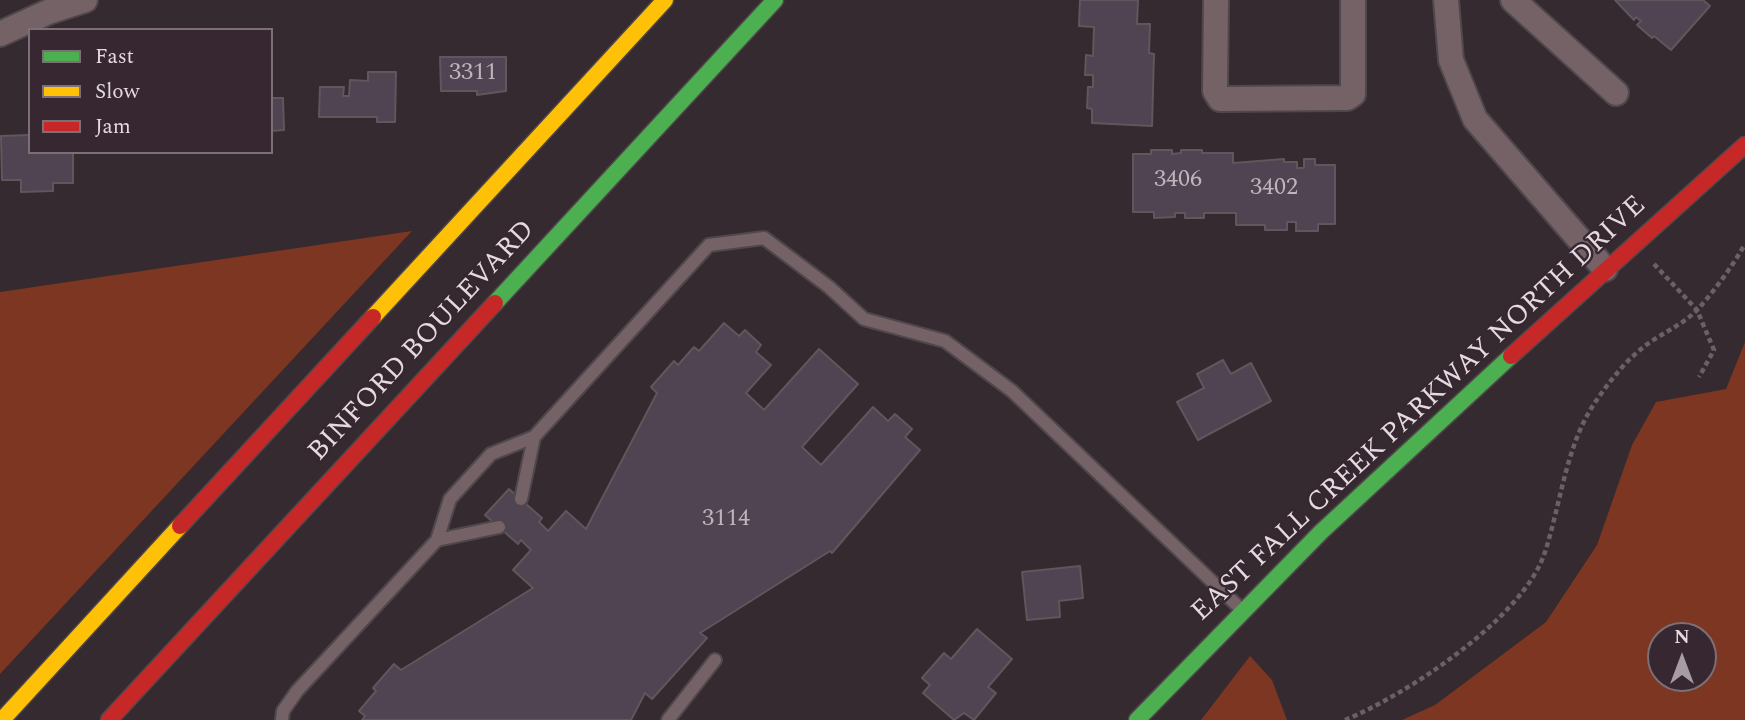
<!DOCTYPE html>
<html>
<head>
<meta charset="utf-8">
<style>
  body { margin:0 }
  #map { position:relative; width:1745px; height:720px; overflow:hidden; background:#342a2f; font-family:Spectral,serif }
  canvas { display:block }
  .legend { position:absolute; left:28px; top:28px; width:245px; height:126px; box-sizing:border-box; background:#372730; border:2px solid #7d6f76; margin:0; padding:9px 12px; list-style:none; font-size:21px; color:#e5dae0 }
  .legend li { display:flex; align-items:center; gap:14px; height:35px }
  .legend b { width:35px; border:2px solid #7d6f76 }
  .north { position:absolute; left:1647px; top:622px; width:70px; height:70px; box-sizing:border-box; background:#372730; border:2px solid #7d6f76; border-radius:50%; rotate:0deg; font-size:19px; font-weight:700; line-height:28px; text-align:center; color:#e5dae0 }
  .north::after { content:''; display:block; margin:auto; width:24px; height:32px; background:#a79ca2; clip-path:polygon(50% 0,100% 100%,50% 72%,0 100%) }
</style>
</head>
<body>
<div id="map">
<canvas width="1745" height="720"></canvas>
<ul class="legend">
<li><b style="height:9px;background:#4caf50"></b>Fast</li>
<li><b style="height:9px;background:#ffc107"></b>Slow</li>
<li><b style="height:9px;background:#c62828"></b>Jam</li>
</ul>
<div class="north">N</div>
</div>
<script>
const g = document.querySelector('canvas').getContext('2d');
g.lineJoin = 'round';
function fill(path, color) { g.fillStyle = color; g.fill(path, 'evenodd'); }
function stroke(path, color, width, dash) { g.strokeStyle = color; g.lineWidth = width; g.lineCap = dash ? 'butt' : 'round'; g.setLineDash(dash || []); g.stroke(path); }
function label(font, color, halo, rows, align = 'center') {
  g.font = font + ' Spectral,serif'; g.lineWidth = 5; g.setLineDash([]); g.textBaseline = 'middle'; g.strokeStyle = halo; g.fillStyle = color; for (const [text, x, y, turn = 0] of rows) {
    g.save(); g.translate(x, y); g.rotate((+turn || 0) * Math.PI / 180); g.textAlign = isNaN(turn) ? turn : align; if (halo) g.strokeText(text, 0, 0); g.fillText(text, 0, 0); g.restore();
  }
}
const forest = new Path2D(`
  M412,231l-412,443v-382z
  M1745,342v378h-343l33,-15 111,-83 51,-77 35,-100 24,-43 70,-13zM1703,636v42h-42v-42z
  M1250,656l22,24 15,40h-86z`);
const building = new Path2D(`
  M1080,0h58l-1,24h13l-1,29 5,1 -2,72 -60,-3v-14l-5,-1 1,-21h5v-12h-8l1,-20 7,1 1,-29 -15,-1z
  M1615,0h88l7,6 -39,44 -17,-14 -2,2 -15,-13 4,-4 -5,-4 -2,3z
  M440,57h66v34l-29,4v-4h-36z
  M368,72h28l-1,50h-18v-5h-58l1,-30h24l-1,9h6l1,-16 18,1z
  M271,98h12l1,32 -13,1z
  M30,135v17h43v31h-20v8l-32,1v-12h-19l-1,-44z
  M1151,150h21v4l9,-1v-3h21v3h31v10l51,-4v3h13v6h7v-9h11v6h20v59h-17v7h-22v-9h-9v8h-22v-5h-29v-12h-32v5h-19v-5h-10v4l-21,1v-6h-21v-58h18z
  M724,323l15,13 6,-6 16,15 -5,7 15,13 -25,28 18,17 55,-61 39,35 -56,63 19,18 52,-58 15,14 7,-7 17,15 -7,8 15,13 -88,103 -2,-2 -130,82 7,5 -55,61 -7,-6 -14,27h-269l3,-4 -6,-5 17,-20 -3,-3 21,-24 7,6 132,-82 -20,-18 18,-20 -10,-10 -3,4 -33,-29 24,-26 33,29 -3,4 9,9 18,-20 20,18 71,-136 -6,-6 23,-26 4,4 16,-18 5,4z
  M1223,360l8,14 20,-11 20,38 -73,39 -21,-38 27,-14 -7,-14z
  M1080,566l3,32 -24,3 1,16 -33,3 -5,-48z
  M977,629l35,30 -24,28 8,6 -22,27 -10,-7 -10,7 -31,-27 7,-8 -8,-7 22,-25 7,6z`);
const path = new Path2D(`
  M1654,264l43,46 17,40 -15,27
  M1345,720c61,-25 179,-102 200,-168 16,-49 21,-108 51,-151 13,-19 28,-38 45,-52 18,-15 41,-23 57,-40 17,-19 34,-42 47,-65`);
const lane = new Path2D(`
  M521,499l13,-62
  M437,540l62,-13
  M282,720l1,-9 14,-20 140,-151 13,-41 41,-45 43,-17 175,-192 55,-7 65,49 35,32 81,22 67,50 230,219
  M668,720l47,-60`);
const street = new Path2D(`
  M1216,0l-1,91 5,8 127,-1 6,-4v-94
  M1446,0l5,60 24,59 130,150
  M1513,0l103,93
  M0,34l48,-22 37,-12`);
const fast = new Path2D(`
  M495,303l280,-303
  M1137,720l184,-188 190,-176`);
const slow = new Path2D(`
  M373,317l292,-317
  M2,720l178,-194`);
const jam = new Path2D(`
  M1511,356l234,-211
  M180,526l193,-209
  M109,720l386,-417`);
const numberNames = [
  ["3311",473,74],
  ["3406",1178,181],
  ["3402",1274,189],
  ["3114",726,520]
];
const streetNames = [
  ["BINFORD BOULEVARD",423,342,-47],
  ["EAST FALL CREEK PARKWAY NORTH DRIVE",1420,410,-43]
];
fill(forest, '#7d3621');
fill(building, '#504352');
stroke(building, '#5e575c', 2);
stroke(lane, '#4f474b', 16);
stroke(street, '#4f474b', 28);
stroke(fast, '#4f474b', 19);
stroke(slow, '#4f474b', 19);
stroke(jam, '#4f474b', 19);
stroke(path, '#6d6064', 4.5, [5, 3.5]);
stroke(lane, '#756266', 12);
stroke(street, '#756266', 24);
stroke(fast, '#4caf50', 16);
stroke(slow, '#ffc107', 16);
stroke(jam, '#c62828', 16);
label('24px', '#c0b4bc', null, numberNames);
label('28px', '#e5dae0', '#372730', streetNames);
</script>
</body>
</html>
